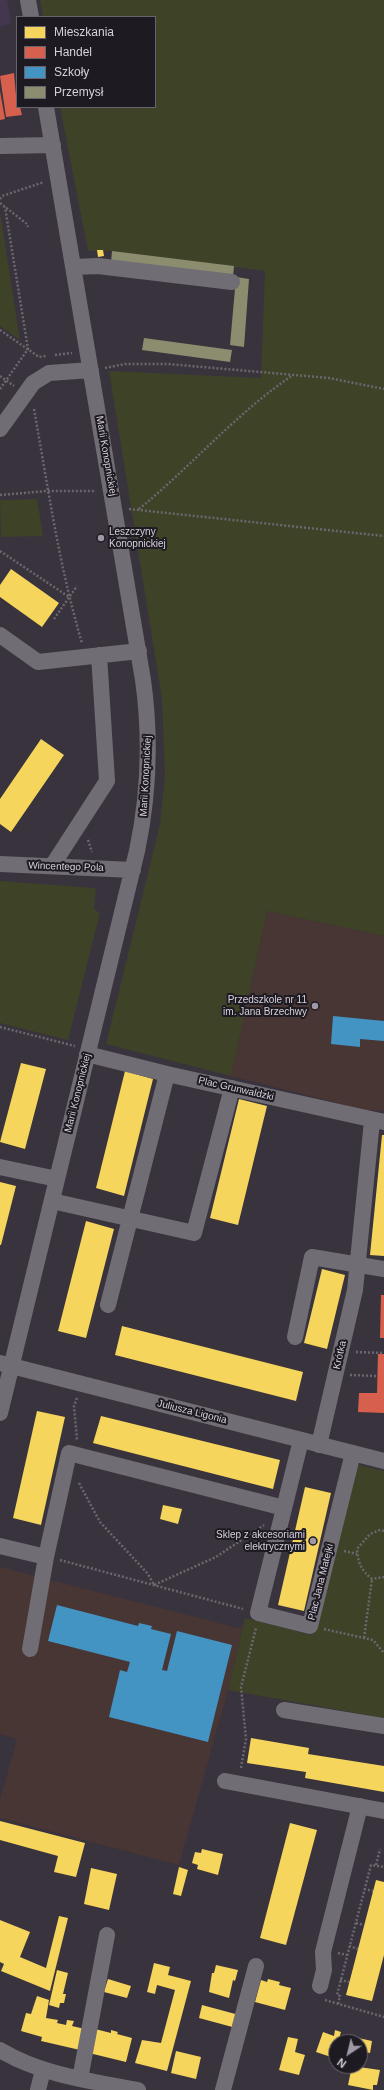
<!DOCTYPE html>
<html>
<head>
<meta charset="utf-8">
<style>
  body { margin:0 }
  #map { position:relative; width:384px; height:2090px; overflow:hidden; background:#39333e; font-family:Arial,sans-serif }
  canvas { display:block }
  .legend { position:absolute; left:16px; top:16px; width:140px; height:92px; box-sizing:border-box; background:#1e1a22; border:1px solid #68636c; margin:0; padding:5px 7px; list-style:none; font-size:12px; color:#d6d0dc }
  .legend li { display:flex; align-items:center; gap:8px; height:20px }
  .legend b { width:20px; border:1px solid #68636c }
  .north { position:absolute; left:328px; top:2034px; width:40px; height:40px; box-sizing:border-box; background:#1e1a22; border:1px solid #68636c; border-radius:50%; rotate:215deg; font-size:11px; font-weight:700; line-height:16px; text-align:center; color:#d6d0dc }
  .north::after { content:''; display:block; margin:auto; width:14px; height:18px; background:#9f99a5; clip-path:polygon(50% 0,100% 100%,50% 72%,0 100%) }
</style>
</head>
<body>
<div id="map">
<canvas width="384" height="2090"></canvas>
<ul class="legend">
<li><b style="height:11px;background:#f6d55c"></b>Mieszkania</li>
<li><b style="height:11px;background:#d6604d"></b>Handel</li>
<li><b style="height:11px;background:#4393c3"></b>Szkoły</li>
<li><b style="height:11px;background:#8c8c6e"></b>Przemysł</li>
</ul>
<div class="north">N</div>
</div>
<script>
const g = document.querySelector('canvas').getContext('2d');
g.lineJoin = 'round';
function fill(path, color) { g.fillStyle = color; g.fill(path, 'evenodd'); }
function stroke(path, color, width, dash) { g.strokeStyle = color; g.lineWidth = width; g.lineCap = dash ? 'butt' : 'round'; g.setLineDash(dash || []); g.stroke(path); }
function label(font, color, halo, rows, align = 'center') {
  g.font = font + ' Arial,sans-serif'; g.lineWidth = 4; g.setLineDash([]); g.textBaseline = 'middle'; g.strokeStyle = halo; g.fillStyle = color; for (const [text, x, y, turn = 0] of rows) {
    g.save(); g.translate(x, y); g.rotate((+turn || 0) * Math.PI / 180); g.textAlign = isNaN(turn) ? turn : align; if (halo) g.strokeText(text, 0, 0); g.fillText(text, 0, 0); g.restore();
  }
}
const built = new Path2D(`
  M0,0h7l4,23 -11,4z`);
const education = new Path2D(`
  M267,911l117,25v175l-18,-1 -135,-34z
  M0,1567l242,62 -14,61 -49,175 -179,-47v-18l17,-61 -17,-5z`);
const green = new Path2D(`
  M40,0h344v936l-117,-25 -36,165 -125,-32 54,-220 5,-49 -3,-76 -53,-328 152,7 4,-107 -162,-21 -15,1 -28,-144h95v-90h-112z
  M0,213l20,127 -20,-14z
  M37,499l6,37 -42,1 -1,-37z
  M0,881l96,7 -2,21 6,4 -32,127 -68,-17z
  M355,1464l29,7v247l-156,-28 17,-72 66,17z`);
const homes = new Path2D(`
  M97,250h6l1,6 -6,1z
  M11,569l48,34 -17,24 -42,-30v-12z
  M41,739l23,16 -53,77 -11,-8v-25z
  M21,1063l25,6 -21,80 -25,-7z
  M125,1071l28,8 -29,117 -28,-8z
  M239,1099l28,7 -29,119 -28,-7z
  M382,1135h2v121l-14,-1z
  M0,1182l16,4 -15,59h-1z
  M86,1221l28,8 -28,109 -28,-7z
  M322,1269l23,6 -18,74 -23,-6z
  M122,1326l181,46 -7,29 -181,-46z
  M37,1411l28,6 -24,108 -28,-7z
  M101,1416l179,44 -7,29 -180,-46z
  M305,1487l26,6 -27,118 -26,-6z
  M163,1505l19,4 -4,15 -18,-5z
  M251,1738l58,10 -1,6 76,12v26l-79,-14 1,-6 -59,-9z
  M0,1821l85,22 -9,34 -22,-5 4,-16 -58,-16z
  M290,1823l27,7 -31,115 -26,-7z
  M202,1849l21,5 -5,21 -21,-6 1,-4 -6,-2 3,-11 6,1z
  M179,1867l9,3 -7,26 -8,-2z
  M91,1868l26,6 -8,36 -25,-6z
  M376,1880l8,2v73l-12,46 -26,-6z
  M59,1916l9,2 -18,73 -49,-20 3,-7 -4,-2v-42l30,12 -10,25 26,11z
  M154,1963l16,4 -2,8 23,6 -24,90 -32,-8 7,-23 19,3 14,-53 -18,-5 -2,9 -8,-2z
  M216,1965l22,5 -3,11 -2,-1 -4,18 -20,-6 3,-19h2z
  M57,1970l11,3 -5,21h3l-2,9h-4l-1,5 -10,-3z
  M108,1979l23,7 -4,12 -23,-6z
  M268,1979l12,3 -1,3 12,3 -6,22 -30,-8 6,-22 6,2z
  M37,1996l12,4 -3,18 12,2 -1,3 9,2 1,-5 7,1 -2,5 13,3 -5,21 -39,-9 1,-4 -21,-6 5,-18 5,1z
  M202,2005l37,10 -3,13 -37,-10z
  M95,2029l16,4v-3l7,2 -1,2 15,4 -6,24 -37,-9z
  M335,2030l6,2 -3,10h-2l-2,16 -18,-6 7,-20 11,4z
  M349,2036l23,5 -2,12 -10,-2v-9h-12z
  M288,2037l10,2 -3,13 10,3 -6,20 -20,-5z
  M176,2051l25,6 -5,22 -25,-6z
  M352,2066l28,4 -3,15h-4v5l-25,-5z`);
const shops = new Path2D(`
  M14,73l3,34h3l2,8 -16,2 -6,-41z
  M0,91l5,28 -5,1z
  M381,1295h3v43h-4z
  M378,1354h6v59l-26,-1 1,-19h18z`);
const schools = new Path2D(`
  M333,1016l51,5v20l-24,-2v8l-29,-3z
  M57,1605l81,21 1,-3 13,3 -1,3 20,5 -9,36 5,1 10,-40 55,14 -24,97 -99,-25 11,-47 7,2 3,-10 -82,-21z`);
const industry = new Path2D(`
  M112,251l122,15 -1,11 -122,-14z
  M236,277l13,2 -5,68 -14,-2z
  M144,338l88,12 -2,12 -88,-12z`);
const path = new Path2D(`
  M0,199l2,-3 42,-14
  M0,203l27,21 1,3
  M0,330l39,27 7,-1
  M55,355l17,-2
  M105,368l20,-4h43l161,14 55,11
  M0,376l14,10
  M0,389l28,-40 -23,-142
  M34,409c14,78 25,157 48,234
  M0,495l47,-4h49
  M129,509l255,27
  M139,509c53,-43 97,-96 154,-134
  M0,551l69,46
  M54,619l23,-33
  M88,840l4,12
  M0,1027l75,19
  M356,1352l28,1
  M350,1375l27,1
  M77,1398l-3,8 3,34
  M79,1483l21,39 48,52 6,11 62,-28 48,-32
  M384,1531l-4,-1 -10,4 -13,15c1,14 4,21 15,30l12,-2
  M344,1551l13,3
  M60,1560l183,49
  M324,1629l49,11 11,13
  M364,1638l8,-59
  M241,1768l5,-29 -5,-52 15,-59
  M376,1865l4,-16
  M364,1889l9,2
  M356,1923l8,2
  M349,1946l9,3
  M338,1953l9,2
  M340,1980l9,2
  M325,2000l59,17
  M338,2004l2,-8 -3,-1 34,-130 13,2`);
const minor = new Path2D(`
  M28,0l3,17
  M0,146l53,-1
  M73,267l25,-1 134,16
  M0,429l33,-46 16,-10 42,-3
  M0,635l38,27 101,-11
  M0,864l133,6
  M52,866l55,-85 -8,-126
  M87,1054l80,20 217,48
  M0,1167l57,12
  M52,1201l142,32 38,-145
  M108,1305l59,-231
  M295,1337l17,-80 72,12
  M0,1363l384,98
  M0,1413l137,-562c12,-57 14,-114 6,-171l-97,-573
  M301,1440l-43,173 52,13 43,-173
  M319,1445l36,-155 17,-169
  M0,1546l46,11
  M30,1649l16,-92 23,-104 215,55
  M284,1710l100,16
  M225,1781l159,30
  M320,1986l4,-16 -1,-18 37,-146
  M0,2050c42,25 91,31 138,40
  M80,2079l27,-144
  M38,2090l5,-20
  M223,2090l33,-124`);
const markers = [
  [101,538,4,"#9f99a5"],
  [315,1006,4,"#9f99a5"],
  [313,1541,4,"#9f99a5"]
];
const streetNames = [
  ["Marii Konopnickiej",106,456,80],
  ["Marii Konopnickiej",146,776,-87],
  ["Wincentego Pola",66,867,2],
  ["Plac Grunwaldzki",236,1089,13],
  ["Marii Konopnickiej",78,1093,-76],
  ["Krótka",340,1355,-77],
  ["Juliusza Ligonia",192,1412,14],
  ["Plac Jana Matejki",321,1582,-76]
];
const poiNames = [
  ["Leszczyny",109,532,"left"],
  ["Konopnickiej",109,544,"left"],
  ["Przedszkole nr 11",307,1000],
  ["im. Jana Brzechwy",307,1012],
  ["Sklep z akcesoriami",305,1535],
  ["elektrycznymi",305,1547]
];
fill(built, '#43364e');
fill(education, '#483634');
fill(green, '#3e4227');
fill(homes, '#f6d55c');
fill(shops, '#d6604d');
fill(schools, '#4393c3');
fill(industry, '#8c8c6e');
stroke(path, '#6b676e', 2.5, [2, 2]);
stroke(minor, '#716d75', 16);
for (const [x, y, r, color] of markers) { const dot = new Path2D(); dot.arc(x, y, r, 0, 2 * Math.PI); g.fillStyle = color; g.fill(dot); stroke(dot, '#1e1a22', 1.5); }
label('10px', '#d6d0dc', '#1e1a22', streetNames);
label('10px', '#d6d0dc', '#1e1a22', poiNames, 'right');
</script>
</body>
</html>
